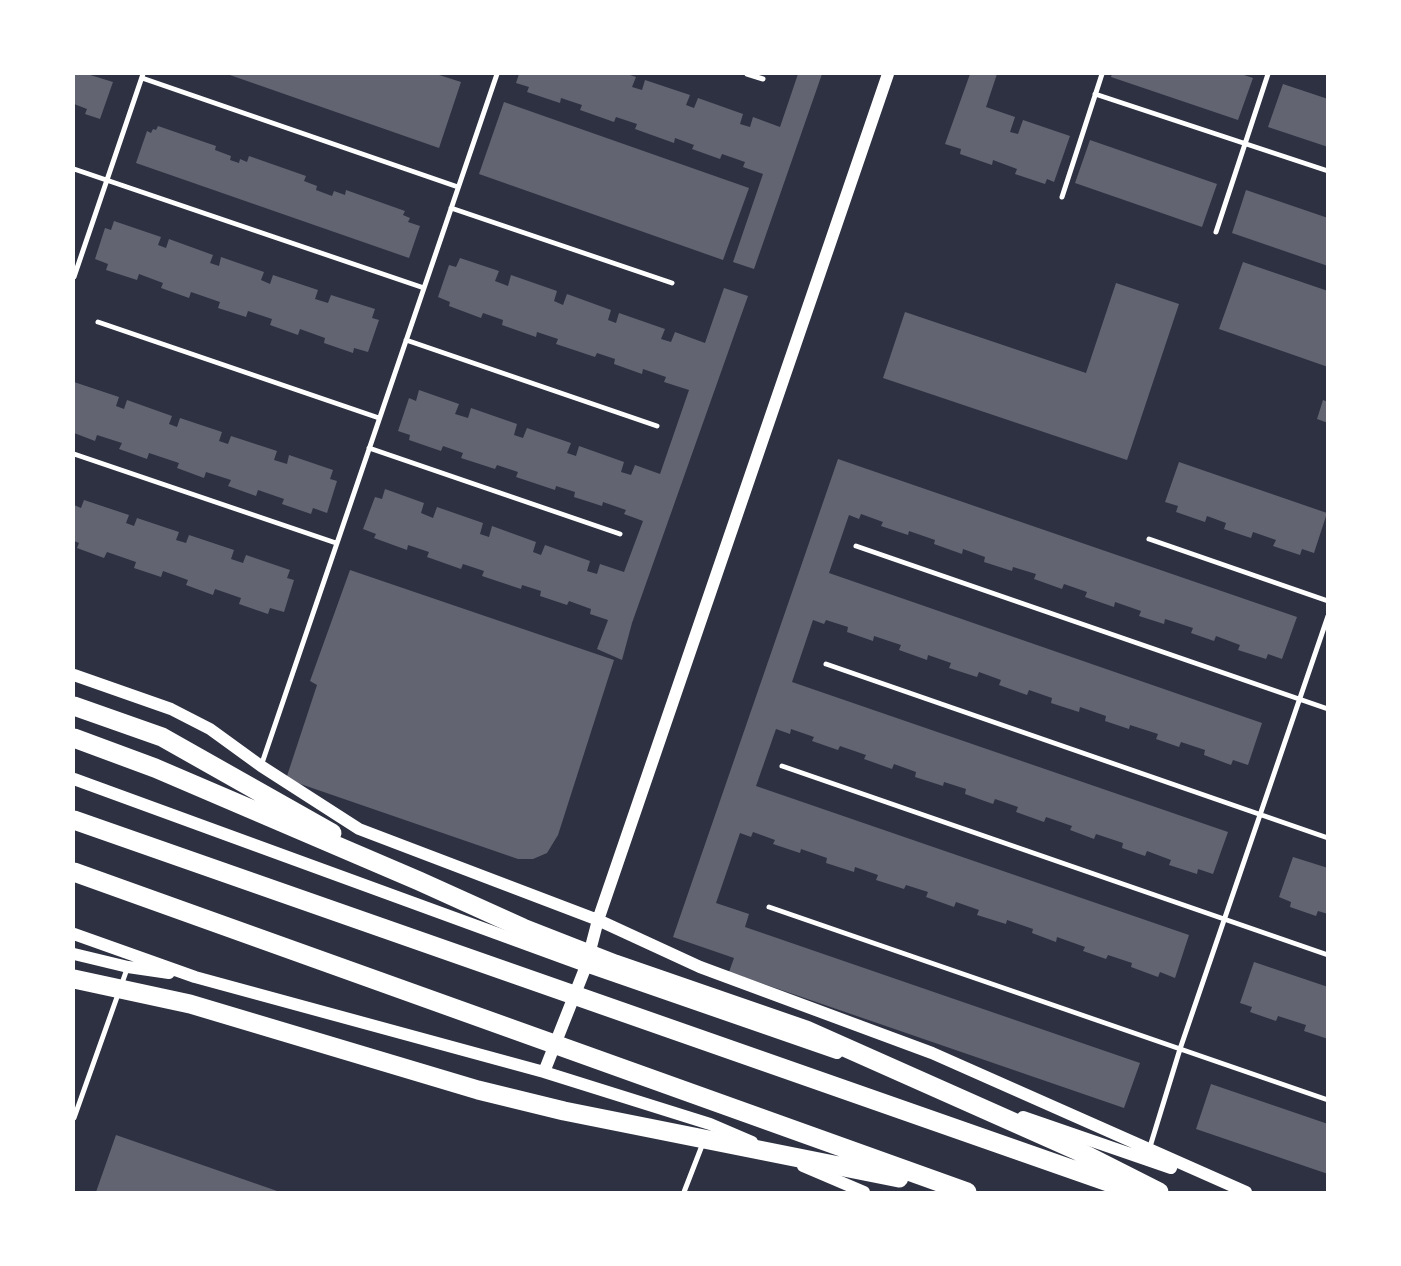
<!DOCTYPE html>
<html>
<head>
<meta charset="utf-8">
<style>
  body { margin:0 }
  #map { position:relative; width:1401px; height:1266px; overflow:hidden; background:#2d3142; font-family:Raleway,sans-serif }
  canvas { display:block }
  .frame { position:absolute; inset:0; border:75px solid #fff; pointer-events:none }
</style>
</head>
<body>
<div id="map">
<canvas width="1401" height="1266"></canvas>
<div class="frame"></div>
</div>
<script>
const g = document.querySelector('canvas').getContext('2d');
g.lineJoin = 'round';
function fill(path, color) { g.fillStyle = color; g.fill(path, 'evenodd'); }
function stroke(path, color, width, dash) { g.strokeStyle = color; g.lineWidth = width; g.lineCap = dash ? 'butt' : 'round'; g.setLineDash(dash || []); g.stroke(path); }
const building = new Path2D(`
  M74,74h13l26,8 -13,37 -15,-5 2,-5 -13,-5z
  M227,74h209l25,8 -22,66z
  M519,74h108l9,3 -4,10 10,3 3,-10 45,15 -4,10 8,3 4,-10 45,16 -3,10 10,3 3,-10 27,10 18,-53h24l-68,195 -21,-7 30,-88 -20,-7 2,-5 -23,-8 -2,5 -28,-10 2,-4 -19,-7 -1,5 -39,-14 2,-5 -21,-7 -2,5 -34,-12 2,-5 -21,-7 -1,5 -33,-11 2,-5 -13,-4z
  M970,74h27l-11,33 29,10 -5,15 8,2 5,-14 47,16 -16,46 -7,-3 -2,5 -30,-10 2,-5 -24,-9 -1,5 -32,-11 1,-5 -16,-5z
  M1112,74h129l12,4 -15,42 -127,-43z
  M1283,84l45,15v48l-60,-20z
  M504,102l245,86 -26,72 -244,-86z
  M158,126l58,20 -1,4 16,6 -1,4 9,3 1,-4 7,3 2,-6 57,20 -2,5 13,5 -1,4 16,6 2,-5 11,4 1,-5 59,21 -2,4 7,3 -2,4 12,4 -11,32 -273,-95 11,-32 4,2 2,-4 3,1z
  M1090,140l127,44 -15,43 -127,-44z
  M1246,190l82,28v48l-96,-33z
  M114,221l47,16 -3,8 8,3 3,-9 44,16 -3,8 9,3 2,-9 43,15 -3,8 9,4 3,-9 45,15 -3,9 13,4 3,-8 44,14 -3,9 7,2 -11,32 -14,-4 -1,5 -29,-10 1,-5 -25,-9 -2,6 -28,-10 2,-6 -24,-8 -2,6 -28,-9 2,-6 -29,-10 -2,6 -28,-10 2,-5 -24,-9 -2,6 -31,-10 2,-6 -13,-5 10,-31 6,2z
  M460,258l39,13 -4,10 13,5 3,-11 46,16 -3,10 9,4 4,-11 44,16 -3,10 8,3 3,-10 46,16 -4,10 10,3 4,-10 30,11 19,-55 24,8 -116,327 -10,37 -25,-11 11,-29 -18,-6 1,-5 -22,-8 -2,4 -27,-9 1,-5 -19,-6 -1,4 -39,-13 2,-5 -21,-7 -2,5 -34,-12 2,-5 -21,-7 -1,5 -33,-12 2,-4 -13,-5 12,-32 7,2 3,-10 39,14 -3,10 12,5 4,-11 46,16 -3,11 9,3 3,-11 44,16 -3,10 8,3 4,-10 45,16 -3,10 10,3 3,-10 24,8 19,-51 -19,-7 2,-4 -23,-8 -1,4 -28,-9 1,-5 -19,-6 -1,4 -39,-13 2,-5 -21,-7 -2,4 -34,-11 2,-5 -20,-7 -2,5 -32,-11 1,-5 -12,-4 11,-33 7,3 3,-11 40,14 -4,10 13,4 3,-10 46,16 -3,11 9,3 4,-10 44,15 -4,10 9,3 3,-10 45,16 -3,10 10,3 4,-10 25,9 29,-84 -25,-8 2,-5 -23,-8 -1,5 -28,-10 1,-5 -18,-6 -2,4 -39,-13 2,-5 -21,-7 -1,5 -34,-12 1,-5 -20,-7 -2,5 -32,-12 1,-4 -12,-5 11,-32 7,2z
  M1243,262l85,29v76l-109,-38z
  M1116,283l63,21 -52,156 -244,-82 22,-66 181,61z
  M74,382l45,15 -3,9 8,3 3,-9 45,16 -3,8 8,3 3,-9 42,14 -3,9 9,3 3,-8 46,15 -3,9 13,4 2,-9 44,15 -3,9 7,2 -10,32 -14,-5 -2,6 -29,-10 2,-5 -26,-9 -2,6 -28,-10 3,-6 -25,-8 -2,6 -27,-10 2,-5 -30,-10 -2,6 -28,-10 3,-6 -25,-8 -2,6 -21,-8z
  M1323,400l5,2v21l-11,-4z
  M838,459l459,158 -15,42 -14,-5 -2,5 -28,-9 2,-5 -24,-9 -2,5 -23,-8 2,-5 -28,-9 -1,5 -25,-8 2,-5 -26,-9 -1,5 -29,-10 2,-5 -23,-8 -2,5 -28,-10 2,-5 -23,-7 -1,4 -28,-9 1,-5 -22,-8 -1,5 -28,-10 1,-4 -26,-9 -1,4 -27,-9 2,-4 -22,-8 -2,5 -10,-4 -20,58 433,150 -14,42 -15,-5 -2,5 -27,-10 1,-5 -24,-8 -2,5 -23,-8 2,-5 -28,-9 -1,4 -24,-8 1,-5 -26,-9 -1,5 -28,-9 1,-5 -23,-8 -2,5 -28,-10 2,-5 -22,-8 -2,5 -28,-9 2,-5 -23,-8 -1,5 -28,-10 2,-5 -27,-9 -1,5 -26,-9 1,-5 -22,-7 -2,4 -11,-4 -21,62 436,150 -15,42 -15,-5 -1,5 -28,-9 2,-5 -24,-9 -2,5 -23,-8 1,-5 -27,-9 -2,5 -24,-9 2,-4 -26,-9 -2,5 -28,-10 2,-5 -23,-8 -2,5 -28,-10 1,-5 -22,-7 -1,4 -28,-9 1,-5 -22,-8 -2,5 -28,-10 2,-4 -26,-9 -2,4 -26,-9 2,-4 -23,-8 -1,5 -14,-5 -20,57 433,149 -14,43 -15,-6 -2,5 -27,-10 1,-4 -24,-8 -2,4 -23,-8 2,-4 -28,-10 -1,5 -24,-9 1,-4 -26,-9 -1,4 -29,-9 2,-5 -23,-8 -2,5 -28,-10 2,-5 -22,-7 -2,4 -28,-9 2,-5 -23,-8 -1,5 -28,-9 1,-5 -26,-9 -1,4 -27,-9 2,-4 -22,-8 -2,5 -11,-4 -24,70 33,11 -4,13 395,136 -16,45 -395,-136 5,-14 -61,-21z
  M1179,462l148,51 -13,40 -12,-4 -2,6 -27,-9 3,-6 -23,-8 -2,6 -27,-9 2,-6 -19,-7 -2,6 -29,-10 2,-6 -13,-4z
  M84,500l45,15 -3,8 8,3 3,-8 42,14 -3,8 10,3 3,-8 45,15 -3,9 12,4 3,-8 44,15 -3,8 7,2 -10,32 -14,-4 -2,6 -29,-10 2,-6 -26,-9 -2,6 -27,-10 2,-5 -25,-9 -2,6 -27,-9 2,-6 -29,-10 -3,6 -27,-10 2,-5 -5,-2v-36l7,3z
  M350,570l264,90 -56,175 -11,18 -14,6h-15l-232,-80 31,-94 -7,-4z
  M1293,857l35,11v46l-10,-3 -2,5 -26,-9 1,-5 -12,-5z
  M1254,962l74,25v52l-24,-8 2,-6 -28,-9 -2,5 -26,-9 2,-5 -12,-4z
  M1211,1084l117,40v50l-132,-45z
  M116,1135l164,57h-184z`);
const service = new Path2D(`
  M747,74l16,5
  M142,78l316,109
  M1095,94l233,77
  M74,169l350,119
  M1062,197l40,-123
  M451,208l221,75
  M1216,232l52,-158
  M74,277l69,-203
  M98,322l281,96
  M406,340l251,86
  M369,448l251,86
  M74,454l262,89
  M1149,539l179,62
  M856,546l472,163
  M826,664l502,174
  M261,766l236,-692
  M782,766l546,189
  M769,907l559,193
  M74,1118l53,-149
  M1149,1150l31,-101 148,-433
  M684,1192l19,-49`);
const tertiary = new Path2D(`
  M74,675l97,34 39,20 51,37 98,63 239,91 102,47 232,86 314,139
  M74,779l512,187 251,87
  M74,934l121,43 349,95 166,52 42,18
  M74,954l54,13 41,6
  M544,1072l42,-106 12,-46 290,-846
  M1023,1117l148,51
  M803,1166l61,26`);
const trunk = new Path2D(`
  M74,706l88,31 170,96
  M74,738l81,30 264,113 104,47 92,36 191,66 270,120 83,42
  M74,820l1057,370
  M74,872l893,320
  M74,979l116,25 288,86 86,21 335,67`);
fill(building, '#626471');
stroke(service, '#fff', 5);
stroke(tertiary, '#fff', 12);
stroke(trunk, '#fff', 19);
</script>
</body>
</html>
